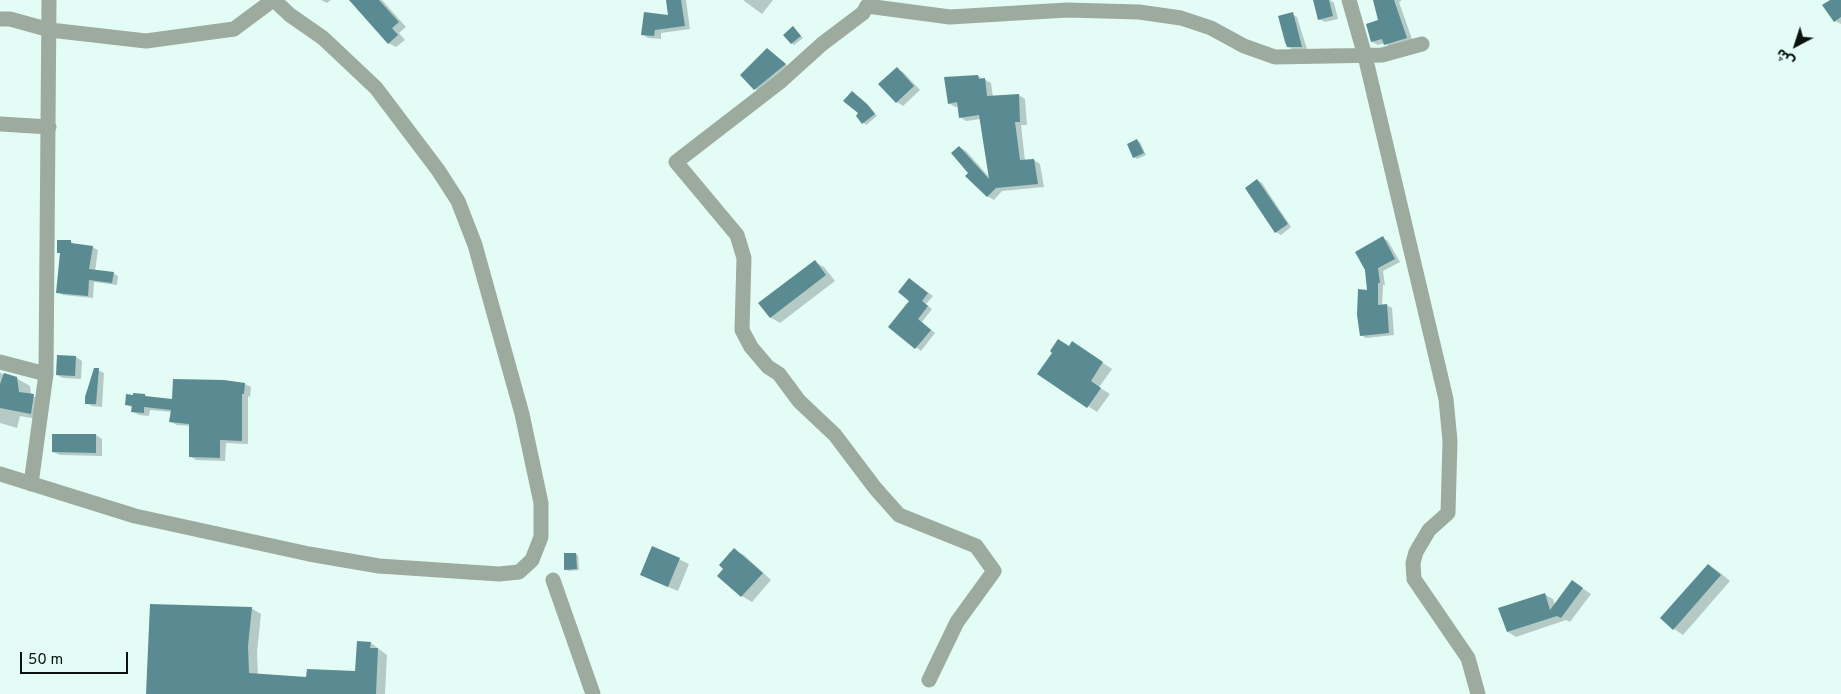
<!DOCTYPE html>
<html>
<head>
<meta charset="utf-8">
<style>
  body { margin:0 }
  #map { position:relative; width:1841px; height:694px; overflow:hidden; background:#e3fdf6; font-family:Overpass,"Noto Sans Arabic",sans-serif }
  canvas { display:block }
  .north { position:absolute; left:1771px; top:20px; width:50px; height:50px; -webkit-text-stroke:4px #e3fdf6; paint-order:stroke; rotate:220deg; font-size:14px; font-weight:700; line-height:20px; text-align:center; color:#09120f }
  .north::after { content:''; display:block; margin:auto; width:18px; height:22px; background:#09120f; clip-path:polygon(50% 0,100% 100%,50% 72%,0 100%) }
  .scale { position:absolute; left:20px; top:652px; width:108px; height:22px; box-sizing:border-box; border:2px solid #09120f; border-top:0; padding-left:6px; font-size:15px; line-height:18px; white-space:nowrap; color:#09120f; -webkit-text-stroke:4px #e3fdf6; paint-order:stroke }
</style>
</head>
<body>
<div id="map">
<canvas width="1841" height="694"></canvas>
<div class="north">ش</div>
<div class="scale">50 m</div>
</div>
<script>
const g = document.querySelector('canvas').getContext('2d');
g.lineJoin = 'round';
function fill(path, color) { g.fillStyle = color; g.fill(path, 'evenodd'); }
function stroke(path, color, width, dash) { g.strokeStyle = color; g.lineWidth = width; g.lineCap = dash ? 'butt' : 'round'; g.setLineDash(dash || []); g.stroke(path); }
const shadow = new Path2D(`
  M321,0h10l-4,3z
  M350,0h32l24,27 -7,6 6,7 -9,7 -8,-4z
  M668,0h18l4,29 -29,4v6l-13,-1 -6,-4 28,-18z
  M743,0h30l-11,14z
  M1324,0h6l4,3 4,16 -13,3 -6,-3z
  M1374,0h28l-3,2 14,40 -22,6 -6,-5 -7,2 -6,-3 7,-21z
  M1832,0h9v24l-6,-3z
  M1292,14l5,3 10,32 -14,1 -5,-3z
  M793,27l10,11 -9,7 -2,-2z
  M767,49l23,19 -30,24 -5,-3z
  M897,69l6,3 17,18 -17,16 -6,-4 -17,-18z
  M978,76l13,7 2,14 26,-2 6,4 2,26h-6l4,36 9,-1 6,4 4,23 -42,4 -8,9 -7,-4 -17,-23 -11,-26 7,4 24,27 -9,-59 -15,2 -6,-4 -1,-11 -4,1 -6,-4z
  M855,94l15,13 7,9 -11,9 -9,-9 3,-3z
  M1137,141l3,1 6,13 -9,4 -3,-2z
  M1257,180l5,3 29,44 -10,8 -5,-3 -30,-44z
  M1383,238l5,3 12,21 -17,9 2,14h-2l-1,21 5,-1 5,3 2,27 -28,3 -5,-3 7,-44z
  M70,241l6,4 16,2 6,3 -3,21 18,2 5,3 -1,9 -23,-3 -1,16 -30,-3 -5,-3 3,-38 -3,-2z
  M815,262l9,5 11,14 -55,42 -10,-6z
  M910,279l23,17 -7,8 6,5 -10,13 13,11 -14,18 -32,-24 21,-26z
  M1070,347l12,2 30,20 -13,18 11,7 -13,18 -58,-38z
  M76,357l6,4 -1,18 -18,-1 -6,-3z
  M98,370l6,3 -2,34 -10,-1 -6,-3z
  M0,373l16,5 14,8 1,9 15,8 -2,17 -24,-4 -3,12 -17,-5z
  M245,384l6,3 -1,10 -2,-1v48l-22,-1 -1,18 -29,-1 -6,-4 1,-30 -14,-1 -6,-3 1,-10 -22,-2 -1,6 -10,-1 -6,-3v-4l-7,-4 19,-9 4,3 24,2z
  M96,435l6,4v17l-42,-1 -7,-3z
  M653,547l36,17 -11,27 -27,-11z
  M734,550l10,5 27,25 -19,22 -10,-6 -23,-21 6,-7z
  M576,554l2,1 1,15 -11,1 -2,-2z
  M1709,565l9,6 12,10 -47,54 -9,-6z
  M1572,581l19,13 -21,28 -4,-2 -50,17 -8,-5 36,-38 9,5 2,6z
  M251,608l10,6 -4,38 1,23 50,3 48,-5 15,-30 16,12 -2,39h-238z`);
const building = new Path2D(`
  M349,0h30l20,22 -7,6 6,7 -10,9z
  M666,0h15l4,26 -30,4 -1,6 -13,-1 3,-23 24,3z
  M1313,0h16l4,16 -15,4z
  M1373,0h21l13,38 -23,7 -2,-6 -11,3 -5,-18 12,-4z
  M1830,0h11v17l-7,5 -12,-17z
  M1293,12l9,35h-15l-2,-5 -7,-26z
  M793,26l8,10 -10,8 -8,-9z
  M767,48l19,16 -32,26 -14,-15z
  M897,67l17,19 -18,17 -18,-19z
  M978,75l1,4 6,-1 2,18 32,-2 1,28h-5l5,38 14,-1 4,25 -42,4 -9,9 -22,-21 3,-3 -17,-20 8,-7 30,33 -10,-64 -20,3 -2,-16 -9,2 -4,-27z
  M852,91l15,13 8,10 -13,10 -6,-8 2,-3 -15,-12z
  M1137,139l7,14 -11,5 -6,-14z
  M1257,179l31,45 -13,9 -30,-45z
  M1383,236l12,23 -17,9 2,15h-2v22l9,-1 2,29 -29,3 -3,-21 1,-26 9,1 -2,-20 -10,-18z
  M57,240h14v3l22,3 -4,23 25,3 -2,11 -23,-3 -1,16 -32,-3 4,-40h-3z
  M815,260l11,15 -56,43 -12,-15z
  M909,278l19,15 -6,8 6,5 -10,13 13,11 -16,19 -27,-22 21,-26 -11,-9z
  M1058,339l11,7 3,-5 31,21 -12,19 10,7 -14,20 -50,-34 15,-21 -2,-2z
  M57,355l19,1 -1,20 -19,-1z
  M94,368h5l-3,36h-11v-7z
  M4,373l13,4 2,15 15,2 -3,20 -31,-6v-24z
  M173,379l51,1 21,3 -1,11h-2v47l-22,-1v18l-31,-1v-33l-20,-2 2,-12 -27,-3v6l-13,-1 1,-6 -7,-1 1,-11 7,1v-2l12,1v2l27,3z
  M52,434h44v19l-44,-1z
  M652,546l28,12 -12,29 -28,-12z
  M734,548l29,25 -22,24 -24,-21 6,-7 -4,-4z
  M564,553h12l1,16 -13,1z
  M1708,564l13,11 -48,55 -13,-12z
  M1572,580l11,8 -22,30 -4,-2 -50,16 -9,-24 47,-15 5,17z
  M150,604l102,3 -4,39 1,27 57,4 1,-8 48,2 2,-30 14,1 -1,6h8l-2,46h-230z`);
const minor = new Path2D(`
  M1349,0l16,56 81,343 4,42 -2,72 -19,17 -13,22 -3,11 1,16 54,79 10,36
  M867,6l-4,7 -41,31 -41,37 -105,81 61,73 7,23 -2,72 9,17 17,20 11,7 20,27 36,34 40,53 24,27 77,31 18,25 -37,51 -28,58
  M867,6l83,11 117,-7 72,2 42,6 30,10 33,18 31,11 107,-2 40,-11
  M0,19h10l40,11 96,11 88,-12 39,-29
  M0,124l49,3
  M0,362l46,12
  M0,474l135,42 174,38 70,12 120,8 20,-2 13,-12 9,-23v-34l-19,-89 -47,-169 -17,-44 -20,-31 -62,-82 -53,-50 -33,-23 -16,-15
  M31,484l15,-110 3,-374
  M553,580l40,114`);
fill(shadow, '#0003');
fill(building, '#5a8b92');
stroke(minor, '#9dab9e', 15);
</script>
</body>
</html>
